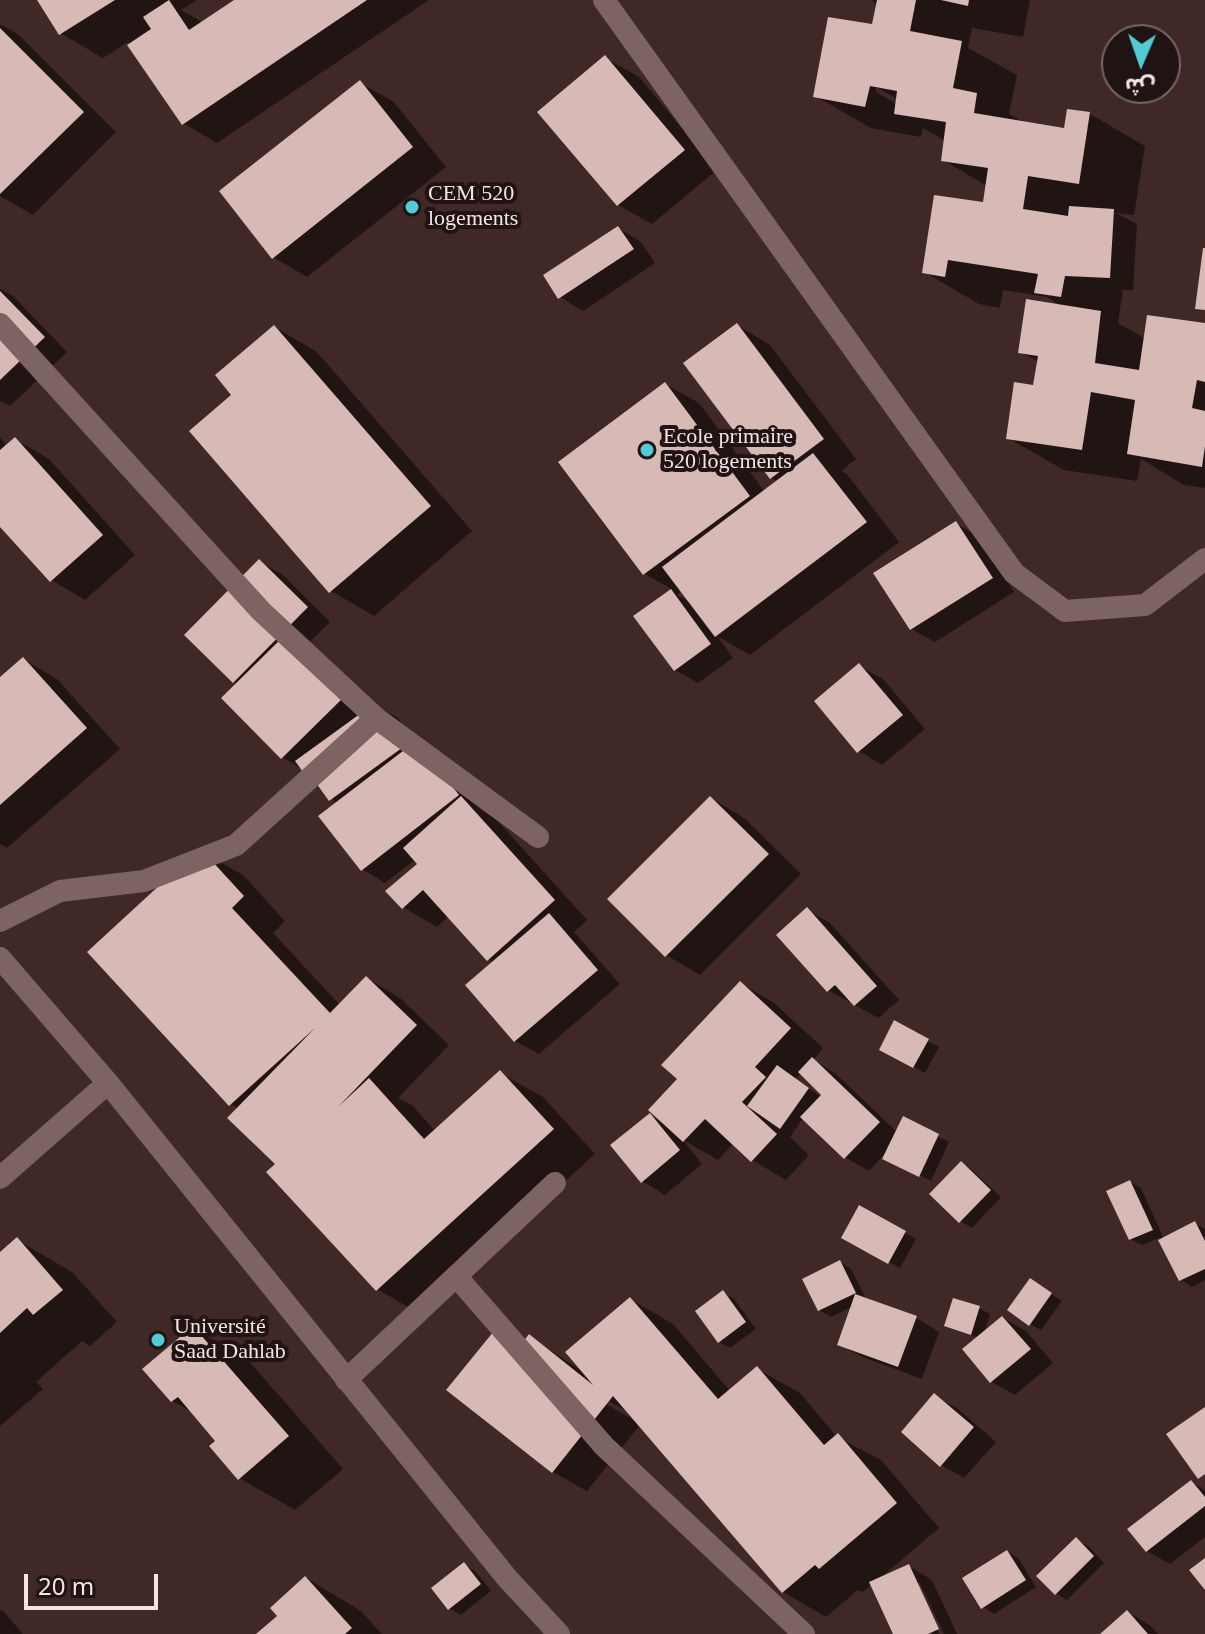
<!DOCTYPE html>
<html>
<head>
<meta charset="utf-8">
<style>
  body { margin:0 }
  #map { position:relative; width:1205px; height:1634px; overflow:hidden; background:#3f2826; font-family:Georgia,"Noto Sans Arabic",serif }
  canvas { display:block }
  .north { position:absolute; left:1101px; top:24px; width:80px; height:80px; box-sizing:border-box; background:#1f1413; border:2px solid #746766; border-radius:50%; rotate:182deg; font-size:22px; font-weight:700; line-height:32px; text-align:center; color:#f4e4e3 }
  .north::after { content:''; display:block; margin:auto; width:28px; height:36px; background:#52cbd7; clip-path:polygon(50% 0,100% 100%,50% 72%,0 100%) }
  .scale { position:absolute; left:24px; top:1574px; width:134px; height:36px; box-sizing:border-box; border:4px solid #f4e4e3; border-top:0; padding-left:10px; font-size:24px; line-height:28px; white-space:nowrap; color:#f4e4e3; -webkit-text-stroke:6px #1f1413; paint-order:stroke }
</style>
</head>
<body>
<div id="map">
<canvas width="1205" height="1634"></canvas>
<div class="north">ش</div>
<div class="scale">20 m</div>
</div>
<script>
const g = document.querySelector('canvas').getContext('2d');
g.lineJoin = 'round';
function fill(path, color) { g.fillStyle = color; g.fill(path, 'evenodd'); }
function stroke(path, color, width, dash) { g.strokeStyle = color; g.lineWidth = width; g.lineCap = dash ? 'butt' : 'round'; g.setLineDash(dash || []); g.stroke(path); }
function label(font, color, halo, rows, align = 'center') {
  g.font = font + ' Georgia,serif'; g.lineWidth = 8; g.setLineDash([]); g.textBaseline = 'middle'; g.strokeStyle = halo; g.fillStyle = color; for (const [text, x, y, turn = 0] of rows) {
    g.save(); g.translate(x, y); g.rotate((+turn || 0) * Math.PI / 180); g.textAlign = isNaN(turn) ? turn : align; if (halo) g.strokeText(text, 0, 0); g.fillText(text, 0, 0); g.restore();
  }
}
const shadow = new Path2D(`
  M40,0h157l-16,10 23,13 34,-23h191l-212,143 -34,-20 -55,-81 -25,16 -43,-25z
  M871,0h159l-7,37 -51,-9 -4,20 49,27 -8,39 16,9 41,7 24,-16 55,32 -11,69 -18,-2 21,11 -4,66h-10l-5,33 28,16 59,-14v163l-21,-3 -43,-26 -4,22 -73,-11 -56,-32 27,-51 4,-25 -19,-10 41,-46 -14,-9 -44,-7 -3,18 -21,-4 -55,-32 60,-68 3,-18 -44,-26 3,-19 -23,-13 -2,9 -50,-9 -56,-32 59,-70 4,-21zM876,87l30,17 -2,4 -28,-16z
  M0,24l19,11 97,97 -83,83 -33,-19z
  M605,58l34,19 78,93 -65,54 -34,-19z
  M360,83l34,19 52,65 -139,110 -34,-20z
  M618,228l23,14 14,21 -72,48 -23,-14z
  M0,289l13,7 54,56 -57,54 -10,-5z
  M737,325l33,20 86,114 -15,12 6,3 52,68 -149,113 -33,-19 16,22 -35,25 -23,-13 -39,-54 37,-26 -28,-16 20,-190 34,19 66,89 13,-10 -7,-4zM682,590l10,13 -15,-8z
  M274,327l43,25 155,179 -98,85 -43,-25 -97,-196z
  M0,437l7,9 8,-7 34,20 86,96 -50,45 -34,-20 -51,-56z
  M956,523l23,14 35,55 -79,50 -24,-13z
  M260,562l23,13 47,47 -26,26 71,57 23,13 19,25 22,13 42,54 14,8 92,102 -13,12 46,52 -81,70 -24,-13 -21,-78 -6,-4 -39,-43 -12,11 -34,-20 17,-43 -4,-5 -31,24 -23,-14 -24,-65 -24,-20 -11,-14 -21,-13 -44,-73 -4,-2z
  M23,659l34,20 63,70 -113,99 -7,-4v-164z
  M859,666l24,13 42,50 -43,36 -23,-14z
  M711,798l33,20 57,56 -101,101 -34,-20z
  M200,851l43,24 42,46 -12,12 67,72 27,-27 33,20 49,47 -51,53 14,7 24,27 64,-59 43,24 52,57 -175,160 -43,-25 -99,-125 -39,-55 -8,-5z
  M807,910l23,13 69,77 -21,18 -50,-28z
  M740,983l34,20 49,45 -10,12 22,13 62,59 6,-13 46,23 -18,39 -49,-24 -13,14 -23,-13 -43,-40 -13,19 19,18 -23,25 -34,-20 -18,-17 -16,17 -35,-20 19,24 -37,31 -23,-14 8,-66 11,7 19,-43zM801,1073l25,27 -31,-21z
  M895,1023l44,24 -14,26 -43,-24z
  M961,1163l11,7 29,27 -29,31 -12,-7z
  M1130,1182l11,6 23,51 31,-15 10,5v51l-13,7 -11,-7 -22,-42 -17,7 -12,-6z
  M860,1208l56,31 -16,29 -56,-31z
  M17,1240l55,32 45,50 -27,24 -8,-5 -46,41 7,7 -43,37v-172z
  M840,1262l11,7 16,31 49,18 23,14 -17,47 -60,-22 -23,-13 14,-38 -22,11 -12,-7z
  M1041,1287l21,14 -21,29 -11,-6z
  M723,1293l11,6 22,30 -26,19 -11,-6z
  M630,1299l43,25 57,67 27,-22 43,24 37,44 44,23 58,68 -60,51 30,-13 23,14 25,54h-13l-24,-51h-5l24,51h-43l-24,-50 -9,8 -5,-2 -32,27 -43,-25 -143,-167 -53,66 -34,-19 -104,-83 72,-40 9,-12 50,33zM601,1396l28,17 1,5 -31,-18z
  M979,1308l11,6 -6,19 19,-15 23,13 27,32 -38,32 -23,-13 -27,-32 13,-12 -32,-13z
  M194,1329l55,32 94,108 -48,41 -56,-32 -21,-37 -22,-27 -24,-13z
  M935,1396l23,13 38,33 -32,36 -23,-13z
  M1191,1482l14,8v47l-35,27 -23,-13z
  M1076,1540l12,6 16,17 -37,37 -11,-7z
  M1008,1552l11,7 17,28 -42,27 -11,-7z
  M464,1565l11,6 16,20 -30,24 -11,-6 -16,-21z
  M306,1578l55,33 21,23h-123l21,-18z
  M0,1610l4,2 19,22h-23z
  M1128,1612l23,14 7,8h-55z`);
const building = new Path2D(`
  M37,0h78l-56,35z
  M169,0l20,30 45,-30h133l-185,125 -55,-80 24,-16 -8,-12z
  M877,0h39l-6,31 52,10 -9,47 24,5 -3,20 90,15 3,-19 23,3 -11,72 -51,-8 -5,33 45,7 1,-10 45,3 -4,69 -45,-2 -4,21 -27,-4 4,-19 -90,-14 -3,17 -23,-4 12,-78 49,7 5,-34 -47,-7 5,-39 -52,-8 3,-23 -27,-5 -5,21 -52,-10 15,-80 44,7z
  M941,0h28l-1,6z
  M0,28l84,84 -84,82z
  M605,55l80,95 -68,56 -80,-94z
  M360,80l53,67 -141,112 -53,-68z
  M618,226l16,23 -76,50 -15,-24z
  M1203,248h2v62l-10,-1z
  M0,291l45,46 -45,43z
  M1026,299l75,12 -6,52 44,7 8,-55 58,8v59l-8,-2 -5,28 13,3v35l-3,21 -75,-13 8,-54 -44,-8 -9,58 -76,-11 8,-57 19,3 5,-29 -20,-3z
  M737,323l87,116 -54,40 -87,-116z
  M274,325l157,181 -102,87 -140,-162 42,-36 -16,-20z
  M665,382l85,114 -107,79 -85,-113z
  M15,437l88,98 -53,47 -50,-55v-77z
  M813,453l54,69 -152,115 -53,-70z
  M956,521l37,57 -83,52 -37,-57z
  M259,559l49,48 -75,76 -49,-48z
  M671,589l40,55 -37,27 -41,-55z
  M285,635l60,61 -64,63 -60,-61z
  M23,657l64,71 -87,77v-128z
  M859,663l44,52 -46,38 -43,-52z
  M375,703l31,42 -77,56 -13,-18 -3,3 -18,-25z
  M416,741l43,54 -98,76 -43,-55z
  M461,796l94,104 -68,61 -64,-71 -21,19 -17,-18 32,-27 -14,-16z
  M710,796l59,58 -104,103 -58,-58z
  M200,848l44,48 -12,12 98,105 36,-37 51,49 -79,82 31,-29 55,61 76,-69 54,59 -178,162 -110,-119 9,-8 -48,-46 88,-90 -86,78 -142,-154z
  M807,907l70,79 -23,20 -19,-21 -8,7 -51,-57z
  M549,913l49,57 -84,72 -49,-57z
  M740,981l51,47 -36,39 11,10 -24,25 35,32 -26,28 -46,-43 -22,23 -35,-32 29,-31 -16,-14z
  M894,1020l35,19 -16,29 -34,-18z
  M812,1057l68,65 -36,37 -44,-42 21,-22 -23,-23z
  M777,1065l32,23 -29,41 -33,-23z
  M650,1113l30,37 -39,33 -31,-38z
  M903,1116l36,18 -20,43 -37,-18z
  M961,1161l30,29 -32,33 -30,-29z
  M1130,1180l23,50 -24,10 -23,-49z
  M859,1205l47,26 -18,33 -47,-26z
  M1195,1221l10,20v28l-26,12 -21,-41z
  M17,1237l46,53 -30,25 -6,-7 -27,25v-81z
  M840,1260l16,33 -38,18 -16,-32z
  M1030,1278l22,15 -23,33 -22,-16z
  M723,1290l23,32 -28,21 -23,-32z
  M855,1294l62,22 -19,51 -61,-22z
  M630,1297l88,102 39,-33 67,79 14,-12 59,70 -78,66 -4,-4 -33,28 -169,-197 -61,77 -106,-83 48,-59 23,19 12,-16 64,51 -28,-33z
  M953,1298l27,8 -9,29 -27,-9z
  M1002,1316l29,33 -41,34 -28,-34z
  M193,1326l96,110 -51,44 -29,-34 6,-5 -37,-44 -7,5 -29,-33z
  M934,1393l40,34 -34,40 -39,-35z
  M1205,1407v67l-7,5 -32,-45z
  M1191,1480l14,17v9l-59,46 -19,-23z
  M1076,1537l18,19 -39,39 -19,-19z
  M1007,1550l19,30 -45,29 -19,-31z
  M1205,1558v32l-16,-20z
  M464,1562l17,22 -33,26 -17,-22z
  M909,1564l30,65 -11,5h-35l-24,-52z
  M305,1576l47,52 -7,6h-89l21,-18 -7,-8z
  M1127,1610l21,24h-48z`);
const minor = new Path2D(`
  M604,0l410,573 51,38 80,-6 60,-46
  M0,324l261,287 115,107 162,119
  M0,921l60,-30 84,-10 92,-36 140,-127
  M0,1178l108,-95
  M456,1276l148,170 200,188
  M346,1380l209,-197`);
const tertiary = new Path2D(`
  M0,958l108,125 399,495 52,56`);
const markers = [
  [412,207,8,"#52cbd7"],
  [647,450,8,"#52cbd7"],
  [158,1340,8,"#52cbd7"]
];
const poiNames = [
  ["CEM 520",428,194],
  ["logements",428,219],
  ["Ecole primaire",663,437],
  ["520 logements",663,462],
  ["Université",174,1327],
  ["Saad Dahlab",174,1352]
];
fill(shadow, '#0007');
fill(building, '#d7b9b6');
stroke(minor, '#7d6361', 22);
stroke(tertiary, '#7d6361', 22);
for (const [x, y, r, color] of markers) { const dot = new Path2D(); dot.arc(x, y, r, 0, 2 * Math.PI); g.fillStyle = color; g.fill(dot); stroke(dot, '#1f1413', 3); }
label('22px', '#f4e4e3', '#1f1413', poiNames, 'left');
</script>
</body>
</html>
